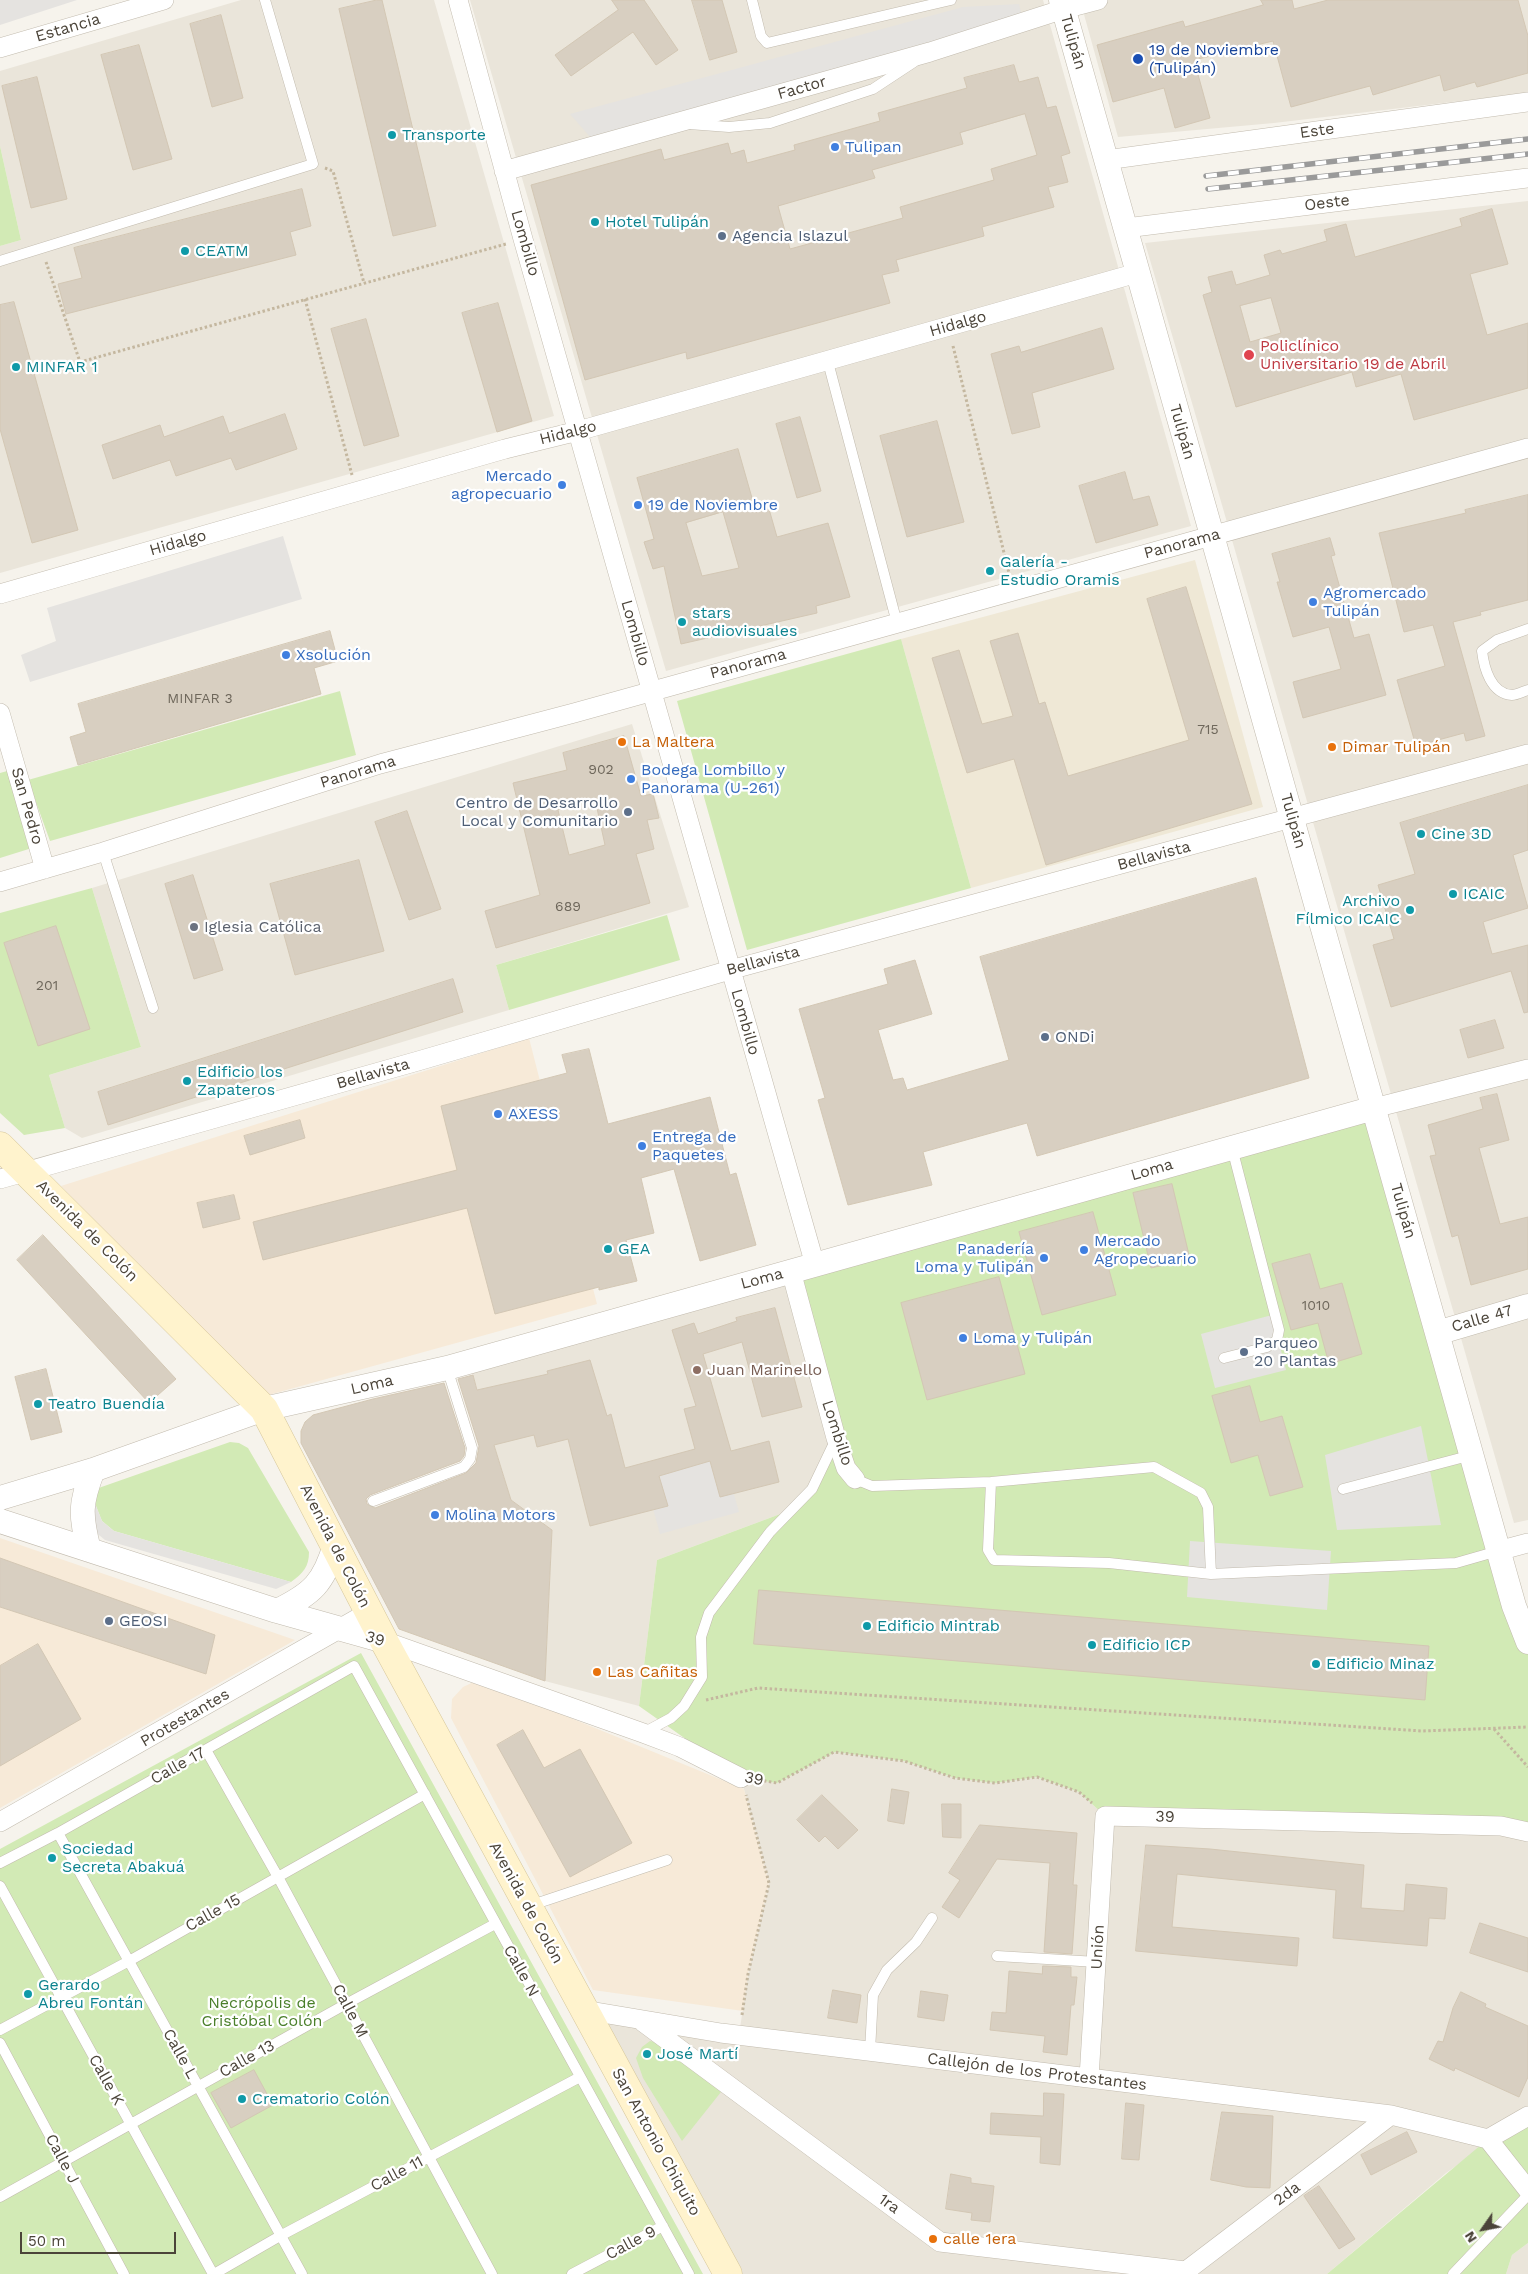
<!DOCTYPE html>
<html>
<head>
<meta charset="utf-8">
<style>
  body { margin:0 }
  #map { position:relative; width:1528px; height:2274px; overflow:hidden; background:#f6f3ec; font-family:"Work Sans",sans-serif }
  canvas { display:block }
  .north { position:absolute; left:1458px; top:2204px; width:50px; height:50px; -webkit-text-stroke:4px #fff; paint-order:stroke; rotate:237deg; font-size:14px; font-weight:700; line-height:20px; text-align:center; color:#4b4439 }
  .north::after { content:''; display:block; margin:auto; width:18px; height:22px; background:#4b4439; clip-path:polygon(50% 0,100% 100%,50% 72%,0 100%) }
  .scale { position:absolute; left:20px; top:2232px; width:156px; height:22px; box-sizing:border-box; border:2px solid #4b4439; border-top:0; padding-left:6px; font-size:15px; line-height:18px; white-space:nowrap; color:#4b4439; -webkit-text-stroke:4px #fff; paint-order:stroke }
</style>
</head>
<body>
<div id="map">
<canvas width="1528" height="2274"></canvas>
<div class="north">N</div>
<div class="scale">50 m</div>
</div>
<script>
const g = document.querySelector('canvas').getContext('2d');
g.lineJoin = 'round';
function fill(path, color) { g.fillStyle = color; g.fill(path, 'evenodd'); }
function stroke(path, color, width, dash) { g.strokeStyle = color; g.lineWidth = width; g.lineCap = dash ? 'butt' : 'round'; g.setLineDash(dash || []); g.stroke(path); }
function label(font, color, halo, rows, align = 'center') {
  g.font = font + ' "Work Sans",sans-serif'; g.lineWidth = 4.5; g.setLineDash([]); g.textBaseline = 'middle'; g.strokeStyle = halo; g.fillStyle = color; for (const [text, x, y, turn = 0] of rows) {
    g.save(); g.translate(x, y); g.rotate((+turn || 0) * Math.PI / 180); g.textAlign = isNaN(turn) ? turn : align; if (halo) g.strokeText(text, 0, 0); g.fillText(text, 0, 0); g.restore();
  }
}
const residential = new Path2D(`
  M241,0h193l120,416 -554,157v-327l21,-6 -21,-94v-75z
  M470,0h573l148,526 -525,145z
  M1080,0h448v93l-254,30 -156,14z
  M1528,201v1319l-14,3 -292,-1018 -77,-262z
  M632,724l57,183 -193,58 13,45 -427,128 -17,-10 -16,-53 92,-28 -49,-159z
  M791,1271l45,167 -24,51 -21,21 -134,50 -18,146 -94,-25 7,-151 -41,-30 -39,-128z
  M834,1752l70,9 51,17 40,5 42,-6 42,15 26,24 423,16v284l-82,57 -119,101h-599l-144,-264 155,25 9,-61 21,-91 -28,-105 36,5z
  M1528,2243v31h-22l6,-19z`);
const commercial = new Path2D(`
  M529,1038l68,266 -332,92 -204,-210z
  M0,1538l295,102 -295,168z
  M478,1680l266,109 25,94 -21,91 -5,37 -150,-21 -142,-272 1,-19 11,-12z`);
const education = new Path2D(`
  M1195,560l68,247 -292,81 -70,-249z`);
const green = new Path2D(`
  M0,146l21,94 -21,6z
  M901,639l70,249 -224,62 -70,-249z
  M340,691l16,64 -306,86 -22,-61z
  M11,770l21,78 -32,10v-85z
  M92,888l49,159 -92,28 16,53 -41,7 -24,-22v-200z
  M667,915l13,45 -171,50 -13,-45z
  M1374,1108l154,534v190l-423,-16 -26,-24 -42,-15 -42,6 -40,-5 -51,-17 -69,-9 -58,31 -36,-5 -102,-72 18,-146 134,-50 21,-21 24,-51 -45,-167z
  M230,1442l9,1 9,5 61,104c0,15 -6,21 -18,30l-177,-51 -12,-10 -12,-30z
  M361,1653l342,621h-703v-425z
  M650,2041l10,2 61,49 -39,49 -39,-63 -7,-20 6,-11z
  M1528,2116v127l-16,12 -6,19h-179l161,-135z`);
const parking = new Path2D(`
  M0,0h77l-77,25z
  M1019,4l4,18 -432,116 -21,-24 393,-107z
  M283,536l19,63 -272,83 -9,-27 35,-14 -9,-33z
  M1272,1315l14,55 -71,18 -14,-54z
  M1421,1426l20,99 -104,5 -12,-75z
  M719,1442l20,70 -79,22 -19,-70z
  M90,1491l12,30 12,10 177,51 -15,7 -171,-49 -11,-9z
  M1190,1541l141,10 -4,59 -140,-13z`);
const building = new Path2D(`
  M377,0h5l54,226 -43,10 -54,-227z
  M612,0h32l34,50 -22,15 -23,-33 -62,44 -16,-21 63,-45z
  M692,0h30l15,52 -27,8z
  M1261,0h31l2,9 34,-9h190l10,36v37l-51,14 -2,-5 -31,9 -4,-16 -67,20 -3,-9 -79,21 -18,-66 -79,19 16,58 -35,10 -11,-40 -51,14 -16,-57 86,-24 2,6 78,-22z
  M221,15l22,83 -31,9 -22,-83z
  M139,45l33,114 -39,11 -32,-115z
  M1014,65l5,17 19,-5 9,31 9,-2 14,47 -9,3 7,26 -20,5 6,20 -72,20 2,9 -88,24 3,11 -17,4 8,28 -203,56 -1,-7 -101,28 -54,-195 130,-36 3,11 64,-17 3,11 13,-4 3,13 48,-13 -1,-5 86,-24 -2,-8 89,-25 -3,-10zM1025,114l12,41 -46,14 3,11 -94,27 3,11 -113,31 -12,-43 97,-28 -3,-8 91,-26 -3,-11z
  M37,77l30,122 -36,9 -29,-122z
  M302,189l9,37 -21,6 6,23 -230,59 -8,-30 24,-6 -8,-30z
  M1492,209l16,55 -38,10 17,61 41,-12v65l-114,32 -13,-46 -45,13 -4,-15 -116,35 -33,-112 9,-3 -4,-15 24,-6 4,14 34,-10 -6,-20 16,-5 2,4 45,-13 -3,-11 22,-6 9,33 107,-31 -2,-7zM1271,298l10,35 -31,9 -10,-36z
  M14,302l64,228 -46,13 -32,-114v-124z
  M498,303l34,118 -35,11 -35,-119z
  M366,319l33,117 -35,10 -33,-117z
  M1102,328l12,41 -82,24 8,34 -28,7 -21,-80 28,-8 2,6z
  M285,414l12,35 -61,21 -5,-12 -55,18 -6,-16 -57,19 -11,-34 58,-20 4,12 59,-21 6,17z
  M800,417l21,74 -24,7 -21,-74z
  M937,421l27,101 -57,15 -27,-101z
  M738,449l18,63 13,-3 8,28 51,-14 22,74 -34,9 1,7 -136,31 -17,-78 -11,3 -9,-27 10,-3 -17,-61zM723,512l16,56 -37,8 -16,-53z
  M1125,472l8,28 16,-4 9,29 -62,18 -17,-57z
  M1528,495v105l-48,12 1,3 -28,7 32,114 -19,5 -2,-8 -48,13 -19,-66 48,-14 -12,-41 -29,7 -25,-99 87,-20 -1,-3z
  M1330,538l5,17 -4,1 23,82 15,-4 17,61 -83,23 -10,-36 48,-13 -12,-42 -36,10 -16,-55h3l-8,-28z
  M1186,587l66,217 -206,61 -32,-106 -47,14 -35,-115 27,-8 23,74 31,-8 -23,-75 28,-8 21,71 6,-2 23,74 121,-36 -42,-141z
  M330,631l8,30 -24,7 7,26 -243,71 -8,-28 16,-5 -8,-28z
  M624,736l17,60 12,-2 6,24 -12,2 7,29 -18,5 14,49 -154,45 -11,-37 55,-16 -27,-112 54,-13 -4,-17zM595,799l10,46 -36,10 -11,-45z
  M1528,785v65l-15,5 15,53 -45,14 9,32 36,-9v67l-4,1 -13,-42 -120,36 -18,-62 21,-6 -16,-54 37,-11 -15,-51z
  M407,811l34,98 -32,11 -34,-98z
  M359,860l25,91 -89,24 -25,-91z
  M193,875l30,95 -29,9 -29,-95z
  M1256,878l53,200 -272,78 -10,-33 -104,29 9,33 -84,20 -30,-105 7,-2 -26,-89 89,-25 -4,-15 31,-9 17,54 -54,16 15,50 10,-2 4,12 102,-30 -29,-103z
  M56,926l34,103 -52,17 -34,-103z
  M453,979l10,33 -355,113 -10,-33z
  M1495,1020l9,28 -36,10 -8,-28z
  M589,1049l19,75 102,-27 20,78 6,-2 20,72 -56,16 -26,-92 -33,9 13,55 -28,7 11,41 -38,9v-3l-104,27 -28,-106 -204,52 -10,-38 204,-52 -16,-64 126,-33 -5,-18z
  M1497,1094l12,46 -30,8 21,76 28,-7v52l-57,16 -13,-50 -6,2 -14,-52 -8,-29 6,-1 -8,-30 55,-16 -3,-11z
  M300,1120l5,18 -55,17 -6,-19z
  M1172,1184l18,75 -39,9 -18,-75z
  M234,1195l6,24 -37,9 -6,-25z
  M1093,1212l23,83 -74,20 -23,-83z
  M43,1235l133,144 -27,24 -132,-143z
  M1310,1254l10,35 22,-6 20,71 -33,10 -11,-41 -27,7 -19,-66z
  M999,1277l26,97 -98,26 -26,-97z
  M775,1308l27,99 -40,10 -20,-75 -39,12 28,97 38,-10 10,41 -59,15 -10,-36 -51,15 9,30 -78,20 -22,-87 -31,8 -3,-12 -40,10 17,55 41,30 -7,151 -146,-52 -98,-186v-12l4,-9 8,-7 60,-16 71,-16 21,65 -1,8 -4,5 -90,34 -4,4 1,5 8,4 91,-35 10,-10 3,-17 -21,-67 15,-4 4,15 71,-16 -1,-3 43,-11 17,56 4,-2 14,54 70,-19 -11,-40 12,-3 -24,-76 22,-7 4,11 39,-13 -1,-3z
  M46,1369l16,63 -31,8 -16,-63z
  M1250,1386l10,36 22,-6 21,71 -33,9 -12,-41 -27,8 -19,-67z
  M0,1558l215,77 -9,39 -206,-67z
  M759,1590l670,56 -4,54 -671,-56z
  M38,1644l43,75 -81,47v-100z
  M523,1730l21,38 36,-19 52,94 -62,34 -73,-132z
  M892,1789l17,3 -5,32 -16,-3z
  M822,1795l36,35 -20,19 -13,-13 -6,6 -22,-22z
  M942,1804h19v34l-18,-1z
  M980,1825l97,8 -4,52h4l-5,69 -28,-2 6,-89 -53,-4 -38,59 -17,-11 18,-27 -11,-7z
  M1146,1845l64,4 154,16 -3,43 43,3 2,-27 41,4 -2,31 -16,-1 -2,28 -94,-8 3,-48 -159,-16 -5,53 127,11 -2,28 -161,-15z
  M1480,1923l48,15v34l-58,-19z
  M1043,1966l28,1v10h6l-3,28h-3l-4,50 -24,-3 2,-16 -55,-6 2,-18 14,1 3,-42 33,3z
  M833,1990l28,5 -4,28 -29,-5z
  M921,1991l27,4 -4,26 -26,-4z
  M1461,1992l25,12 -1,3 43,19v51l-9,20 -64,-29 -1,3 -25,-12 9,-18 5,1 10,-34z
  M254,2070l19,35 -42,23 -20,-35z
  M1044,2093l20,1 -4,71 -20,-2 1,-26 -51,-3 1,-21 52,3z
  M1126,2103l18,2 -5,55 -17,-1z
  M1222,2112l51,4 -3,72 -24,-1 -35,-7z
  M1407,2132l10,20 -46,23 -10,-20z
  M951,2174l20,4v5l23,3 -4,36 -19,-2 1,-7 -26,-4z
  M1319,2186l36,53 -16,10 -35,-53z`);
const path = new Path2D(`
  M325,168l8,3 31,112
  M46,262l34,100 426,-118
  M305,299l47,176
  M953,346l56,227
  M706,1700l52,-12 664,43 106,-4
  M1494,1729l34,38
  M759,1780l18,3 57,-31 70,9 51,17 40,5 42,-6 42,15 13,11
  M742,2015l6,-41 21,-91 -23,-88`);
const service = new Path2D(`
  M752,0l9,36 6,7 184,-43
  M689,124l40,3 41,-4 103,-34 41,-27
  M0,261l313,-97 -48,-164
  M828,362l69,261
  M1528,629l-31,11 -15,11c2,17 9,43 30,44 5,0 12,-4 16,-5
  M103,852l50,156
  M1224,1358l43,-11 10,-7 2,-10 -47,-182
  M855,1479l17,7 119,-4 163,-15 47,26 7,14 3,67 245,-11 42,-12
  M991,1482l-3,68 6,10 115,3 102,11
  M1343,1489l129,-34
  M373,1501l91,-34 6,-8 2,-11 -25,-80
  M643,1733l28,-15 13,-12 18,-29 -1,-40 8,-24 61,-81 42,-43 24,-50
  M206,1750l72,127 214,397
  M58,1833l244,441
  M0,1863l58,-30 296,-167 335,608
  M0,1886l213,388
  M529,1906l138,-46
  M997,1956l100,6
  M0,2030l129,-69 296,-167
  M0,2043l124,231
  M870,2051l3,-56 14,-25 29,-28 16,-24
  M0,2197l346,-193 149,-80
  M214,2274l66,-38 300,-159
  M572,2274l91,-48
  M1453,2274l75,-79`);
const minor = new Path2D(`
  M458,0l65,239 292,1026
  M0,48l164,-48
  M1106,160l422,-58
  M504,171l426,-119 134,-43 34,-9
  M1126,228l402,-50
  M0,594l505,-145 73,-18 559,-158
  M0,713l45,156
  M0,882l103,-30 277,-88 194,-51 954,-265
  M1374,1108l154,-39
  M0,1179l418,-118 312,-91 798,-216
  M791,1271l45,167 10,30 9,11
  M1498,1551l30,-8
  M384,1641l259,92 37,14 61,31
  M0,1822l369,-210
  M584,2010l137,23 670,82 97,24
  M643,2022l297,220 245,29
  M1089,2078l16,-262 396,10 27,6
  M1488,2139l40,51
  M1488,2139l40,-23
  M1182,2274l209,-159`);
const tertiary = new Path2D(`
  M1061,0l453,1606 14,36
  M1437,1333l91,-27
  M0,1498l93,-28 171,-61 183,-41 927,-260
  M0,1521l277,90 107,30
  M89,1550c-9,-35 -9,-47 4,-80
  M277,1611c35,-17 47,-28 58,-66`);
const secondary = new Path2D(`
  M0,1146l264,263 120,232 344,633`);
const rail = new Path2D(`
  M1206,176l322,-37
  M1208,189l320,-35`);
const markers = [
  [1138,59,6,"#1a4fb4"],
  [392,135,5,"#0f9aa8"],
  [835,147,5,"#3f7fe0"],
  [595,222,5,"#0f9aa8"],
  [722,236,5,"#5c6f8a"],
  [185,251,5,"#0f9aa8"],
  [1249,355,6,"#e0444e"],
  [16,367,5,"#0f9aa8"],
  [562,485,5,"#3f7fe0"],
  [638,505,5,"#3f7fe0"],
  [990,571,5,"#0f9aa8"],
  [1313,602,5,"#3f7fe0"],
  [682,622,5,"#0f9aa8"],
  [286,655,5,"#3f7fe0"],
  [622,742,5,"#e8710a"],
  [1332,747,5,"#e8710a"],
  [631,779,5,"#3f7fe0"],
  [628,812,5,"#5c6f8a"],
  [1421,834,5,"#0f9aa8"],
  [1453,894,5,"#0f9aa8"],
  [1410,910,5,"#0f9aa8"],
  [194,927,5,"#6b7280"],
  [1045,1037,5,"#5c6f8a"],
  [187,1081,5,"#0f9aa8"],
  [498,1114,5,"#3f7fe0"],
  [642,1146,5,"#3f7fe0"],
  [608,1249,5,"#0f9aa8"],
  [1084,1250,5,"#3f7fe0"],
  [1044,1258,5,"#3f7fe0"],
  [963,1338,5,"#3f7fe0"],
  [1244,1352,5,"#5c6f8a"],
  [697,1370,5,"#8d6e63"],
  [38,1404,5,"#0f9aa8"],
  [435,1515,5,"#3f7fe0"],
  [109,1621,5,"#5c6f8a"],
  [867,1626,5,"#0f9aa8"],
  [1092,1645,5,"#0f9aa8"],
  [1316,1664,5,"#0f9aa8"],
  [597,1672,5,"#e8710a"],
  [52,1858,5,"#0f9aa8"],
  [28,1994,5,"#0f9aa8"],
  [647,2054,5,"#0f9aa8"],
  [242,2099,5,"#0f9aa8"],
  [933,2239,5,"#e8710a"]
];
const numberNames = [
  ["MINFAR 3",200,699],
  ["715",1208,730],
  ["902",601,770],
  ["689",568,907],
  ["201",47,986],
  ["1010",1316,1306]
];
const streetNames = [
  ["Estancia",68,28,-16],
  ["Tulipán",1073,42,74],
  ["Factor",802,88,-16],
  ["Este",1317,131,-8],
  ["Oeste",1327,203,-7],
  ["Lombillo",525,243,74],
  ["Hidalgo",958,324,-16],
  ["Tulipán",1182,432,74],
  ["Hidalgo",568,433,-14],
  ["Hidalgo",178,543,-16],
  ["Panorama",1182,544,-15],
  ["Lombillo",635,633,74],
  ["Panorama",748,664,-15],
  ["Panorama",358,772,-17],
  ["San Pedro",27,806,74],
  ["Tulipán",1293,821,74],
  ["Bellavista",1154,856,-15],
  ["Bellavista",763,961,-15],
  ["Lombillo",745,1022,74],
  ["Bellavista",373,1074,-16],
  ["Loma",1152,1170,-16],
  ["Tulipán",1403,1211,74],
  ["Avenida de Colón",87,1231,45],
  ["Loma",762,1279,-15],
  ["Calle 47",1482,1319,-16],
  ["Loma",372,1385,-13],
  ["Lombillo",837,1433,72],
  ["Avenida de Colón",335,1546,63],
  ["39",375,1639,16],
  ["Protestantes",185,1718,-30],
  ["Calle 17",178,1766,-29],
  ["39",754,1779,11],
  ["39",1165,1817,1],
  ["Avenida de Colón",526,1903,61],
  ["Calle 15",213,1913,-29],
  ["Unión",1098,1947,-87],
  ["Calle N",521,1971,61],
  ["Calle M",350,2011,62],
  ["Calle L",180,2054,61],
  ["Calle 13",247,2059,-29],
  ["Callejón de los Protestantes",1037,2072,7],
  ["Calle K",106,2080,61],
  ["San Antonio Chiquito",656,2142,61],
  ["Calle J",62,2159,62],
  ["Calle 11",397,2174,-28],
  ["2da",1287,2194,-37],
  ["1ra",889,2204,36],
  ["Calle 9",631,2243,-28]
];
const transitNames = [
  ["19 de Noviembre",1149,50],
  ["(Tulipán)",1149,68]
];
const cultureNames = [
  ["Transporte",402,135],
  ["Hotel Tulipán",605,222],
  ["CEATM",195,251],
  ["MINFAR 1",26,367],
  ["Galería -",1000,562],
  ["Estudio Oramis",1000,580],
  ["stars",692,613],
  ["audiovisuales",692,631],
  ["Cine 3D",1431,834],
  ["ICAIC",1463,894],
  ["Archivo",1400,901,"right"],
  ["Fílmico ICAIC",1400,919,"right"],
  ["Edificio los",197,1072],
  ["Zapateros",197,1090],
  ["GEA",618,1249],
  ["Teatro Buendía",48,1404],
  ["Edificio Mintrab",877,1626],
  ["Edificio ICP",1102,1645],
  ["Edificio Minaz",1326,1664],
  ["Sociedad",62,1849],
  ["Secreta Abakuá",62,1867],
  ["Gerardo",38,1985],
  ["Abreu Fontán",38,2003],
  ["José Martí",657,2054],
  ["Crematorio Colón",252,2099]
];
const shopNames = [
  ["Tulipan",845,147],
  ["Mercado",552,476,"right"],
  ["agropecuario",552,494,"right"],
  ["19 de Noviembre",648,505],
  ["Agromercado",1323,593],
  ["Tulipán",1323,611],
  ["Xsolución",296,655],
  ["Bodega Lombillo y",641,770],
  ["Panorama (U-261)",641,788],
  ["AXESS",508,1114],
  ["Entrega de",652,1137],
  ["Paquetes",652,1155],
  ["Mercado",1094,1241],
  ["Agropecuario",1094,1259],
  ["Panadería",1034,1249,"right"],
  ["Loma y Tulipán",1034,1267,"right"],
  ["Loma y Tulipán",973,1338],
  ["Molina Motors",445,1515]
];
const serviceNames = [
  ["Agencia Islazul",732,236],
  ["Centro de Desarrollo",618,803,"right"],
  ["Local y Comunitario",618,821,"right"],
  ["ONDi",1055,1037],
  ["Parqueo",1254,1343],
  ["20 Plantas",1254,1361],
  ["GEOSI",119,1621]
];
const healthNames = [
  ["Policlínico",1260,346],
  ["Universitario 19 de Abril",1260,364]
];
const foodNames = [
  ["La Maltera",632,742],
  ["Dimar Tulipán",1342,747],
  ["Las Cañitas",607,1672],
  ["calle 1era",943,2239]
];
const worshipNames = [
  ["Iglesia Católica",204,927]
];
const educationNames = [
  ["Juan Marinello",707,1370]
];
const parkNames = [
  ["Necrópolis de",262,2003],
  ["Cristóbal Colón",262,2021]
];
fill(residential, '#eae5da');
fill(commercial, '#f7ead8');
fill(education, '#efe8d6');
fill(green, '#d2eab5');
fill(parking, '#e5e3e0');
fill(building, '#d8cfc1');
stroke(building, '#d3c7b4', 1);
stroke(service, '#c2bbae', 11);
stroke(minor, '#c2bbae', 20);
stroke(tertiary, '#c2bbae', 25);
stroke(secondary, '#d6c79b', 29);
stroke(path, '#c4b79f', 3, [2.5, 2.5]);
stroke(service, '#fff', 10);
stroke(minor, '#fff', 19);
stroke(tertiary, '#fff', 24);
stroke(secondary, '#fff3cd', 28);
stroke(rail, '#9a9a9a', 5.5);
stroke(rail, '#fff', 4, [11]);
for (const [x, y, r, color] of markers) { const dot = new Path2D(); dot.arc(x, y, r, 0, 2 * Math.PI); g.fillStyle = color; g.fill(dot); stroke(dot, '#fff', 2); }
label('14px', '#6e675b', null, numberNames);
label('16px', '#4b4439', '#fff', streetNames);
label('16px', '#164399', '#fff', transitNames, 'left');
label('16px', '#0d838f', '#fff', cultureNames, 'left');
label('16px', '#366cbe', '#fff', shopNames, 'left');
label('16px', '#4e5e75', '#fff', serviceNames, 'left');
label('16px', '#be3a42', '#fff', healthNames, 'left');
label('16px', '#c56008', '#fff', foodNames, 'left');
label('16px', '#5b616d', '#fff', worshipNames, 'left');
label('16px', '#785e54', '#fff', educationNames, 'left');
label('16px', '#4a7f2a', '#fff', parkNames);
</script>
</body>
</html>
